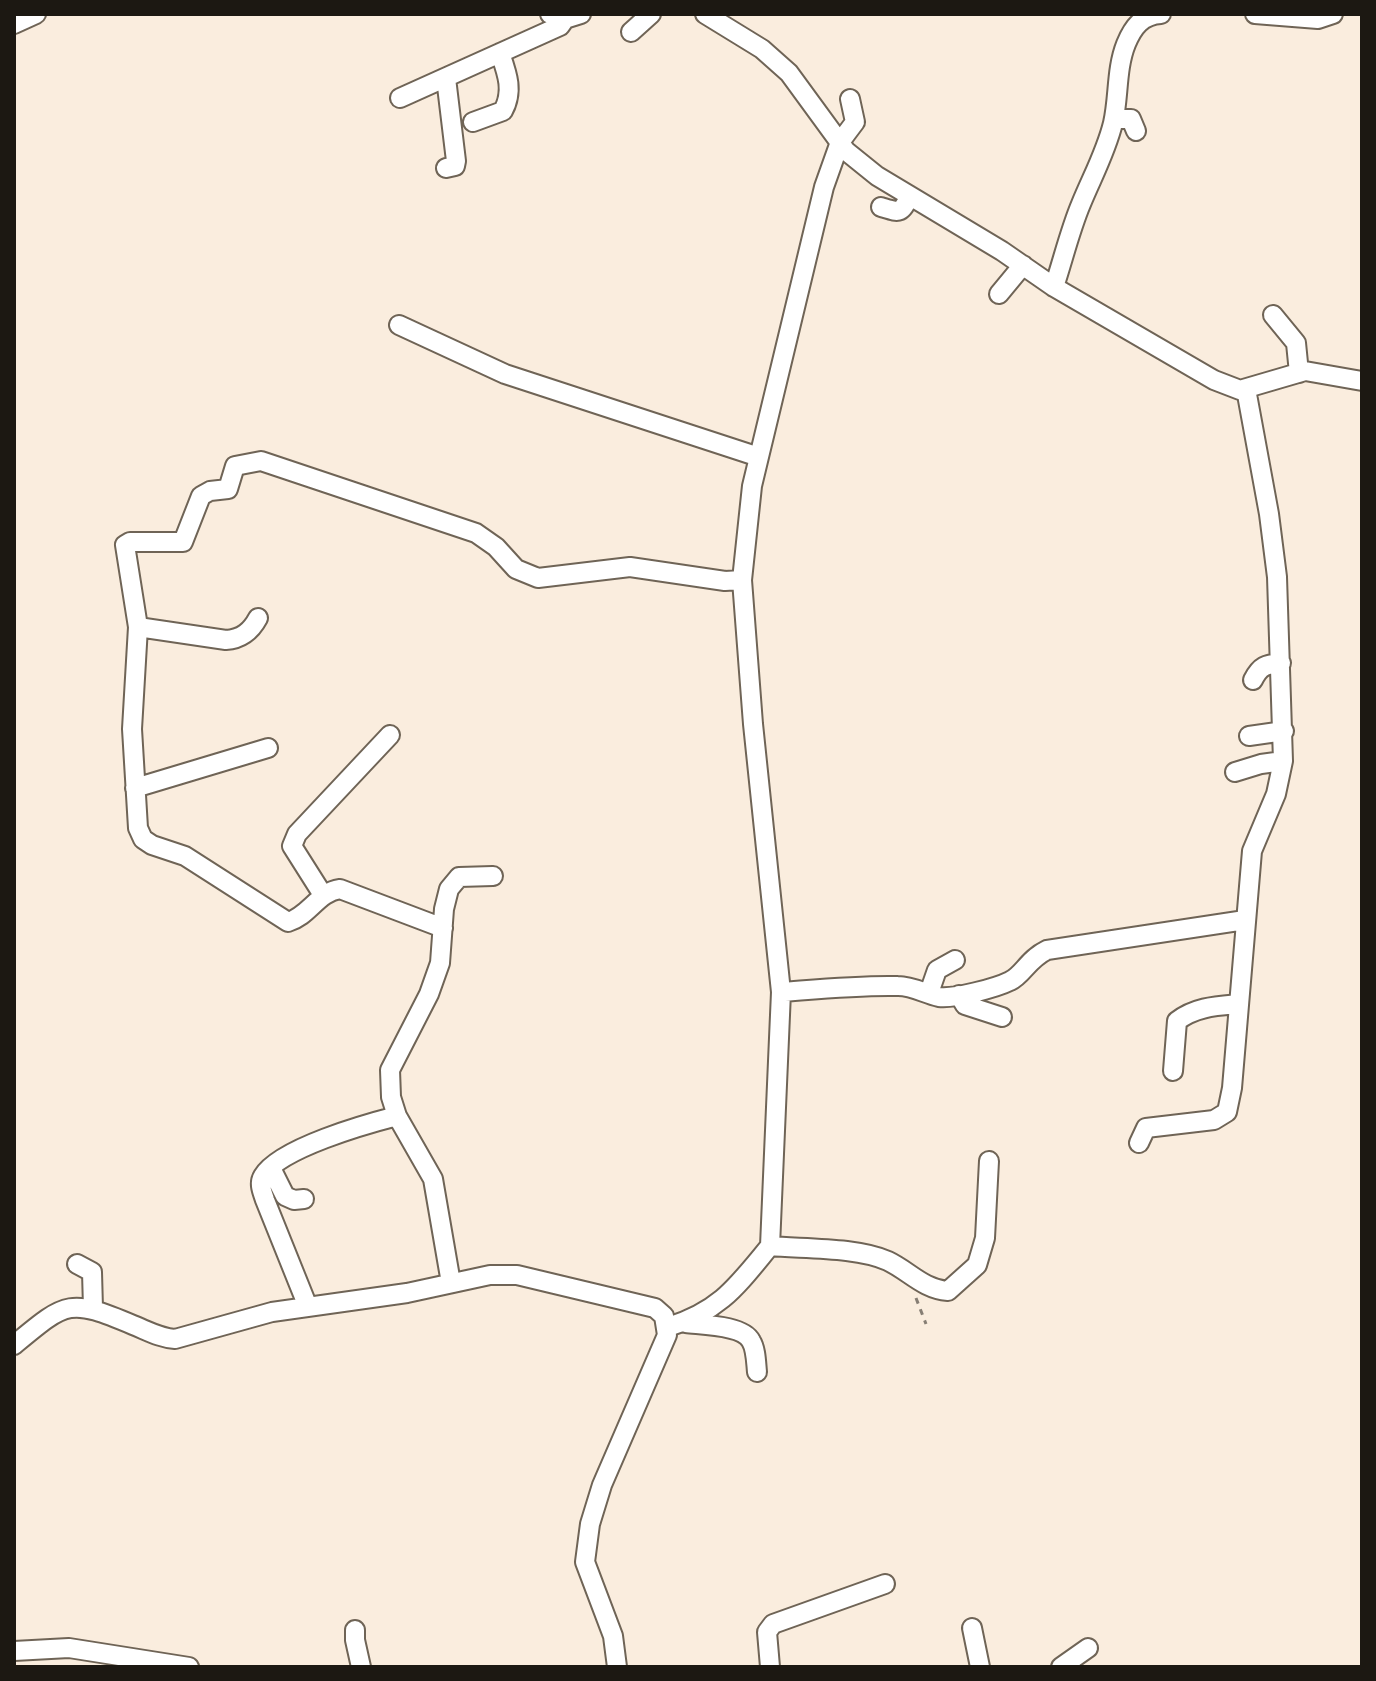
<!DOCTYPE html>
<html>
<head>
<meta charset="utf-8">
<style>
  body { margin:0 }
  #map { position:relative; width:1376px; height:1681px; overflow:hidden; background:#faedde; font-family:Ubuntu,sans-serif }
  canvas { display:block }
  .frame { position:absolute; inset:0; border:16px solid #1c1812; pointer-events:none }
</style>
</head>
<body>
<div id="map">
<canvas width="1376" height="1681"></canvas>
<div class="frame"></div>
</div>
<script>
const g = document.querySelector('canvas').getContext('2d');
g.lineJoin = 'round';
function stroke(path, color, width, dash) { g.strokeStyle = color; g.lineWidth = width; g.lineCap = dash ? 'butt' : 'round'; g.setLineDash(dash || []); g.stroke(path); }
const path = new Path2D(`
  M916,1298l10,26`);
const minor = new Path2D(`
  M550,14l15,5 16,-5
  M705,14l57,35 27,24 57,78 31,25 125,75 52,36 160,93 26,10 65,-19 57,10
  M1255,14l63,5 15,-5
  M14,24l22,-10
  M631,32l20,-18
  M446,78l10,83 -1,5 -9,2
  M400,98l160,-72 5,-7
  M1114,119h17l5,12
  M473,122l30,-11c11,-20 4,-38 -3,-58
  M881,207c20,6 19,7 29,-11
  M1054,287c9,-27 16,-57 27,-83 11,-27 25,-52 32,-81 6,-26 3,-54 13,-79 7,-17 16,-29 35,-30
  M999,294l24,-29
  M1273,315l23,28 3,30
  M399,325l106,49 254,83
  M742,580l11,144 28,268 -11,254
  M138,627l88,13c16,-1 25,-9 32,-22
  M1253,680c7,-14 13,-16 28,-17
  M1249,736l35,-5
  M1235,772l26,-8 22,-3
  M135,788l133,-40
  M323,895l-31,-49 5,-12 93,-99
  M443,928l-103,-39c-22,3 -31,27 -52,33l-103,-66 -33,-11 -9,-6 -5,-11 -6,-99 6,-102 -13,-82 5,-3h53l18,-46 9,-5 18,-2 7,-23 26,-5 215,72 20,14 20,22 22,9 92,-11 95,14 17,-1 10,-94 72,-299 16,-45 15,-20 -5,-23
  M781,992c39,-3 78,-7 117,-6 15,0 27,8 41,11 15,2 57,-9 71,-16 13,-6 18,-22 37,-31l198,-30
  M929,993l8,-23 18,-10
  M959,995l6,10 37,12
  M1173,1071l4,-50c18,-14 39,-15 61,-17
  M1139,1143l7,-15 68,-8 13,-8 5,-24 20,-237 24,-57 7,-33 -6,-184 -8,-63 -23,-125
  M271,1168l14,28 9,4 10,-1
  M77,1264l15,8 1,36
  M451,1283l-18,-104 -36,-63 -6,-19 -1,-27 39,-76 11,-31 4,-54 5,-20 10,-12 34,-1
  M308,1307l-43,-107c-2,-7 -7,-16 -2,-24 17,-28 103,-52 134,-60
  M686,1323c16,2 57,2 65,18 5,8 5,21 6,31
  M668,1327c52,-16 69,-41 102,-81 33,3 88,1 118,15 21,10 35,28 60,30l29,-26 8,-27 4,-77
  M14,1345c53,-44 55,-47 119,-20 15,6 27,13 42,14l97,-27 135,-19 83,-18h27l138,33 9,8 3,19 -65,150 -12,39 -5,38 28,74 4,31
  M972,1628l8,39
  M355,1630v10l6,27
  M14,1651l55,-3 120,19
  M770,1667l-3,-35 6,-8 112,-40
  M1061,1667l27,-19`);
stroke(minor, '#6f6456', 22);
stroke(path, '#867e74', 3, [6, 6]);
stroke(minor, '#fff', 18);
</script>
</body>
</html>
